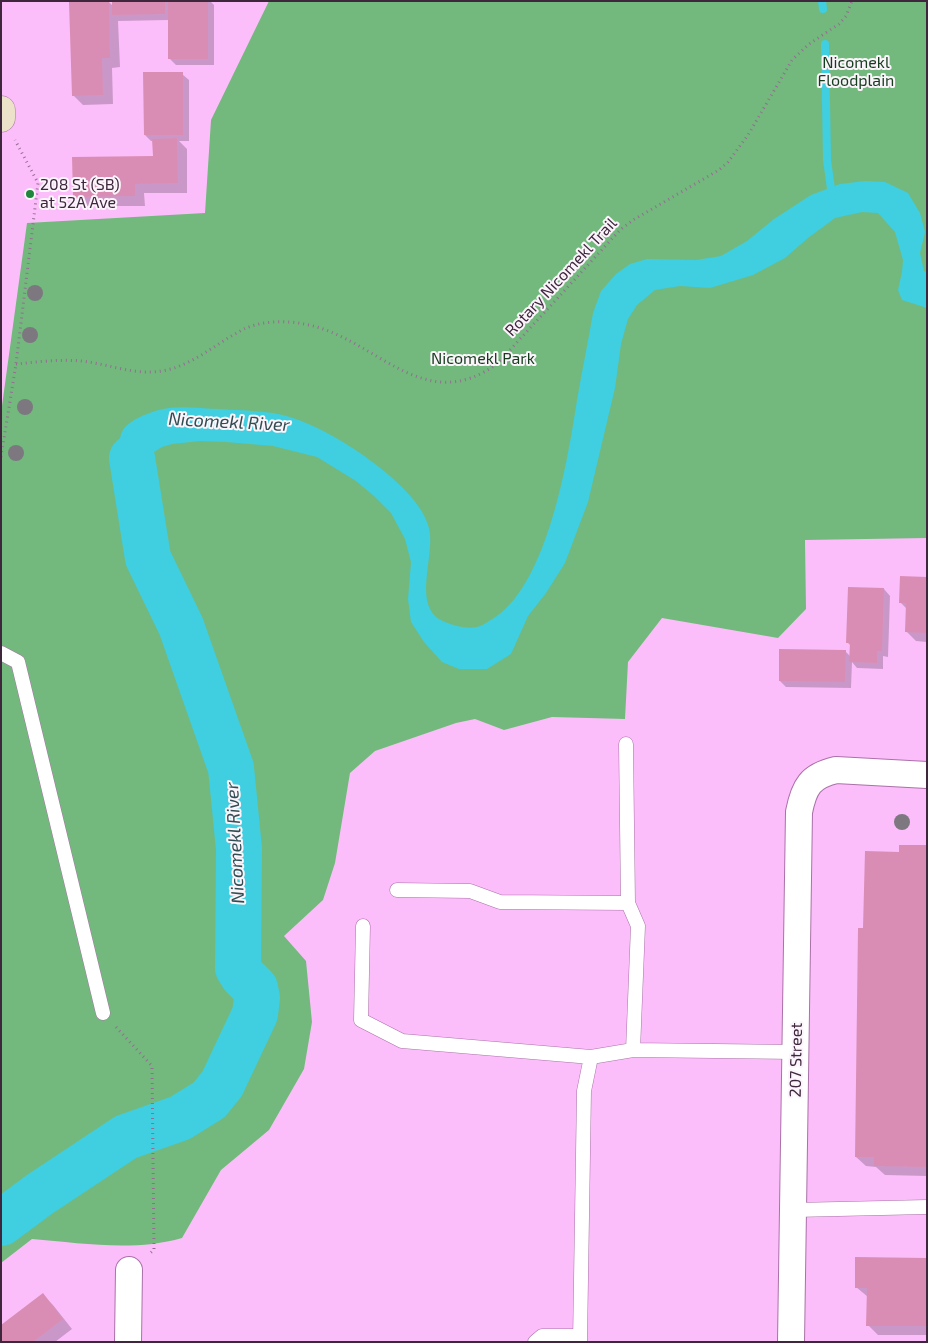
<!DOCTYPE html>
<html>
<head>
<meta charset="utf-8">
<style>
  body { margin:0 }
  #map { position:relative; width:928px; height:1343px; overflow:hidden; background:#fcbefa; font-family:"Exo 2",sans-serif }
  canvas { display:block }
  .frame { position:absolute; inset:0; border:2px solid #3e263d; pointer-events:none }
</style>
</head>
<body>
<div id="map">
<canvas width="928" height="1343"></canvas>
<div class="frame"></div>
</div>
<script>
const g = document.querySelector('canvas').getContext('2d');
g.lineJoin = 'round';
function fill(path, color) { g.fillStyle = color; g.fill(path, 'evenodd'); }
function stroke(path, color, width, dash) { g.strokeStyle = color; g.lineWidth = width; g.lineCap = dash ? 'butt' : 'round'; g.setLineDash(dash || []); g.stroke(path); }
function label(font, color, halo, rows, align = 'center') {
  g.font = font + ' "Exo 2",sans-serif'; g.lineWidth = 4; g.setLineDash([]); g.textBaseline = 'middle'; g.strokeStyle = halo; g.fillStyle = color; for (const [text, x, y, turn = 0] of rows) {
    g.save(); g.translate(x, y); g.rotate((+turn || 0) * Math.PI / 180); g.textAlign = isNaN(turn) ? turn : align; if (halo) g.strokeText(text, 0, 0); g.fillText(text, 0, 0); g.restore();
  }
}
const green = new Path2D(`
  M269,1h658v537l-122,2 1,69 -28,29 -116,-20 -34,44 -3,57 -73,-2 -48,13 -29,-11 -19,4 -81,28 -25,22 -15,90 -12,37 -39,36 22,25 6,61 -8,47 -35,61 -48,40 -39,68c-48,14 -101,5 -150,1l-31,24v-850l26,-190 178,-10 6,-93z`);
const water = new Path2D(`
  M865,181l20,1 23,11 12,20 5,19 -5,21 4,18 3,1v36l-25,-8 -4,-10 4,-18 1,-12 -8,-28 -17,-19 -16,-1 -27,6 -27,20 -23,20 -32,17 -43,13 -30,-2 -25,4 -18,15 -9,14 -7,25 -6,44 -27,114 -23,61 -19,30 -18,23 -17,38 -24,15h-28l-17,-7 -18,-20 -13,-20 -3,-23 3,-37 -6,-23 -14,-26 -17,-17 -18,-15 -39,-24 -44,-11 -47,-4 -26,-1 -28,3 -10,3 -8,5 -4,11 -1,9 10,51 -21,-2c-6,-20 -27,-73 -15,-91 8,-12 32,-20 46,-22 16,-2 34,1 51,1 23,2 48,1 70,8 25,8 48,21 70,36 24,17 62,46 69,75 7,29 -19,80 16,94 10,4 21,7 32,5 4,-1 9,-4 12,-6 58,-30 79,-162 88,-221 5,-29 11,-58 16,-87l8,-22 15,-17 14,-10 17,-5 49,1 25,-4 26,-15 27,-22 37,-24 29,-11z`);
const shadow = new Path2D(`
  M108,1l5,5v-5h97l4,4v60h-38l-6,-6 -1,-39 -51,1 2,46 -8,1 1,36 -30,1 -10,-10z
  M182,74l7,6v61h-10l8,8v44h-43l1,13h-61l-10,-10 80,-39v-16h-3l-6,-6z
  M927,579v63l-11,-1 -10,-10 1,-22 -7,-7z
  M884,589l6,7 -2,61 -5,-1v13l-26,-1 -5,-6 -1,26 -65,-1 -6,-6 65,-30 6,6v-11l-4,-4z
  M927,847v329l-42,-1 -9,-8 -10,-1 -10,-9 9,-227 35,-77z
  M927,1259v76h-49l-10,-10v-28l-12,-10z
  M43,1295l10,10 19,24 -17,13h-54z`);
const stream = new Path2D(`
  M822,1l1,8
  M825,44l2,116 5,36`);
const river = new Path2D(`
  M1,1223l39,-29 86,-57 54,-19 29,-18 13,-16 33,-70 2,-16 -2,-10 -12,-12 -5,-8 1,-119 -8,-81 -50,-142 -33,-68 -16,-100`);
const building = new Path2D(`
  M109,1l1,57h-8l1,37 -31,1 -3,-94z
  M112,1h53v13l-53,1z
  M168,1h40v58h-40z
  M143,72h40v63h-39z
  M177,138l1,45 -43,1v12l-62,1 -1,-40 81,-1 -1,-17z
  M900,576l27,1v56l-22,-1 1,-29h-7z
  M848,587l36,1 -2,63h-5v12l-28,-1 1,-19h-4z
  M779,649l67,1 -1,32 -66,-1z
  M899,845h28v322l-53,-1v-9h-19l3,-229h5l2,-77 34,1z
  M855,1257l72,1v68h-61l1,-38h-12z
  M43,1293l20,26 -30,23h-32v-17z`);
const path = new Path2D(`
  M16,364c21,-2 44,-5 65,-3 29,3 56,16 86,9 29,-7 51,-28 77,-41 17,-8 41,-9 60,-5 71,12 119,95 194,39l122,-133 13,-10 86,-50 9,-8 20,-27 44,-75 17,-16 30,-20 7,-8 6,-15
  M1,457l15,-93 22,-181 -23,-43
  M116,1027l36,39 2,184 -5,4`);
const lane = new Path2D(`
  M1,653l17,9 85,351
  M626,744l2,159 10,23 -5,124
  M397,890l73,1 30,11 128,1
  M363,926l-2,94 41,21 189,16 42,-7 163,2
  M794,1210l133,-3
  M535,1342l7,-6h38
  M580,1342l4,-251 7,-34`);
const street = new Path2D(`
  M128,1342l1,-72
  M791,1342l8,-530c5,-25 11,-36 37,-42l91,5`);
const secondary = new Path2D(`
  M1,110v8`);
const trees = [
  [35,293],
  [30,335],
  [25,407],
  [16,453],
  [902,822]
];
const markers = [
  [30,194,5,"#20863b"]
];
const parkNames = [
  ["Nicomekl",856,63],
  ["Floodplain",856,81],
  ["Nicomekl Park",483,359]
];
const poiNames = [
  ["208 St (SB)",40,185],
  ["at 52A Ave",40,203]
];
const streetNames = [
  ["Rotary Nicomekl Trail",561,277,-47],
  ["207 Street",796,1060,-89]
];
const waterNames = [
  ["Nicomekl River",229,422,3],
  ["Nicomekl River",235,843,-93]
];
fill(green, '#73b97d');
fill(water, '#40cee1');
fill(shadow, '#0003');
stroke(stream, '#40cee1', 8);
stroke(river, '#40cee1', 46);
fill(building, '#da8db4');
stroke(lane, '#aa71a8', 15);
stroke(street, '#aa71a8', 28);
stroke(secondary, '#aa71a8', 29);
stroke(path, '#966c94', 3, [1, 4]);
stroke(lane, '#fff', 14);
stroke(street, '#fff', 26);
stroke(secondary, '#ece2c9', 28);
g.fillStyle = '#7d7780';
for (const [x, y] of trees) { g.beginPath(); g.arc(x, y, 8, 0, 2 * Math.PI); g.fill(); }
for (const [x, y, r, color] of markers) { const dot = new Path2D(); dot.arc(x, y, r, 0, 2 * Math.PI); g.fillStyle = color; g.fill(dot); stroke(dot, '#fbf5fb', 2); }
label('16px', '#153d1d', '#fbf5fb', parkNames);
label('16px', '#3e263d', '#fbf5fb', poiNames, 'left');
label('16px', '#3e263d', '#fbf5fb', streetNames);
label('italic 18px', '#304e52', '#fbf5fb', waterNames);
</script>
</body>
</html>
